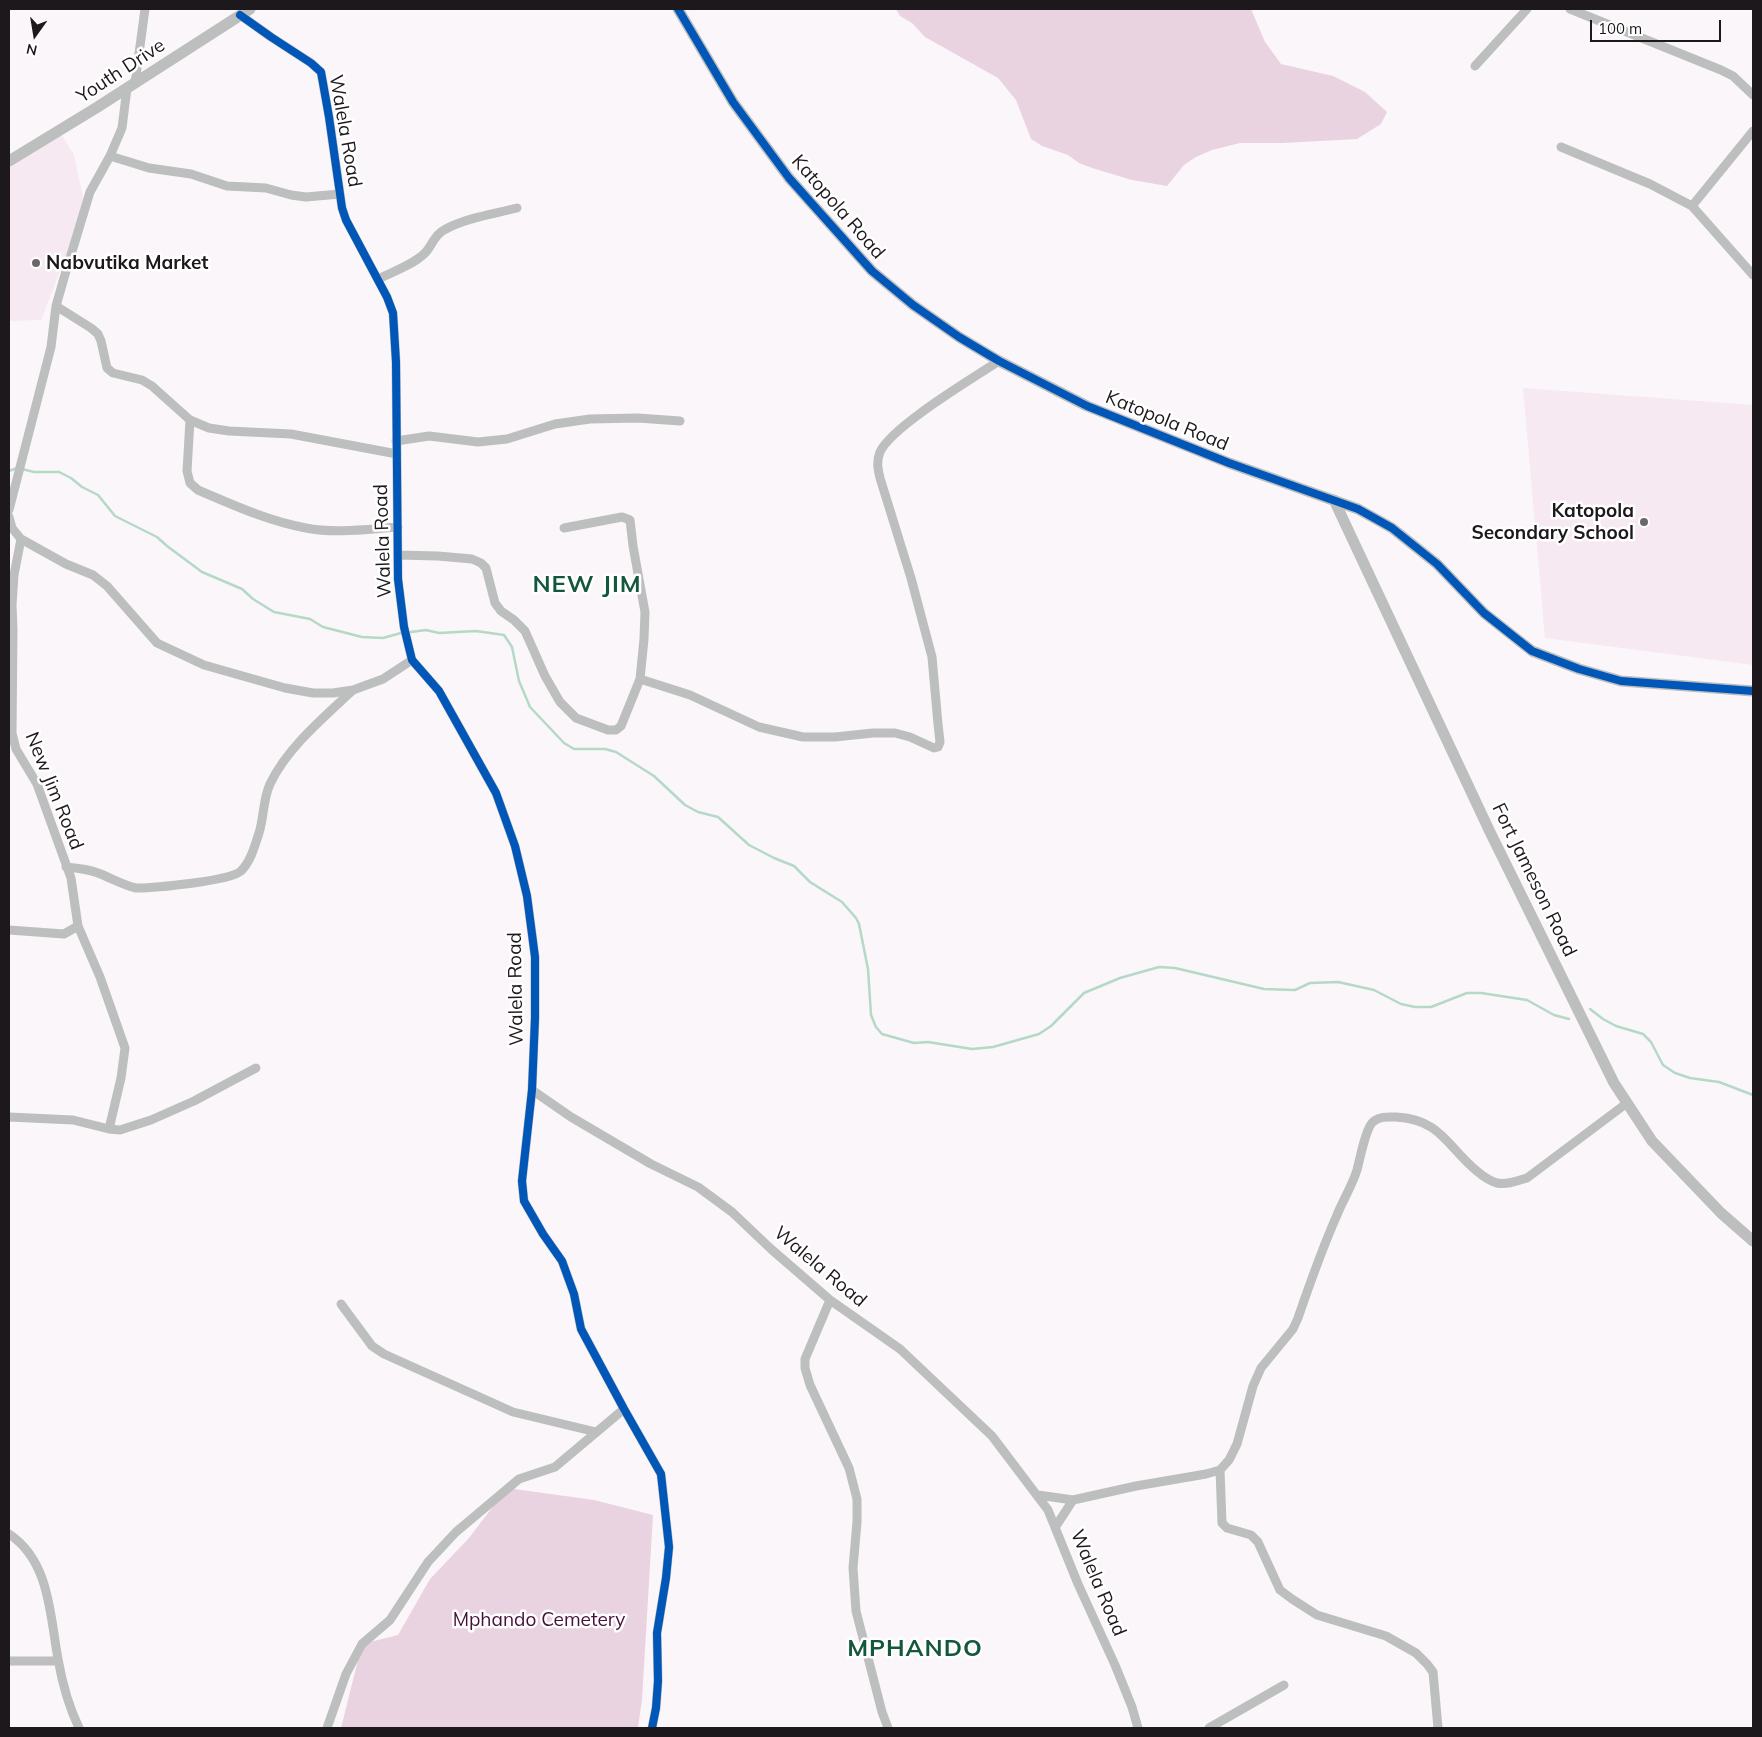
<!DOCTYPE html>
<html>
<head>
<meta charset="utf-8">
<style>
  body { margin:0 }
  #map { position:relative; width:1762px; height:1737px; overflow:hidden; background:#fbf6f9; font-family:Mulish,sans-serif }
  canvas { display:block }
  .frame { position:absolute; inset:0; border:10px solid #1d181b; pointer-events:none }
  .north { position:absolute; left:10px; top:10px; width:50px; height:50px; -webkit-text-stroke:4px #fff; paint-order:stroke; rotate:193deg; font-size:14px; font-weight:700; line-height:20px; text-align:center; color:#1d181b }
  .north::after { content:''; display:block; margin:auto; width:18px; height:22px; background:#1d181b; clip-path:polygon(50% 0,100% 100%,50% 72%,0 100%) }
  .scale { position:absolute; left:1590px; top:20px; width:131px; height:22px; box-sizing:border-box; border:2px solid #1d181b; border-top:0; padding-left:6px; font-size:15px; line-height:18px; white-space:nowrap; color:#1d181b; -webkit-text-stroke:4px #fff; paint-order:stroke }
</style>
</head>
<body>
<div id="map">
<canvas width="1762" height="1737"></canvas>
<div class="frame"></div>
<div class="north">N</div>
<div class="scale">100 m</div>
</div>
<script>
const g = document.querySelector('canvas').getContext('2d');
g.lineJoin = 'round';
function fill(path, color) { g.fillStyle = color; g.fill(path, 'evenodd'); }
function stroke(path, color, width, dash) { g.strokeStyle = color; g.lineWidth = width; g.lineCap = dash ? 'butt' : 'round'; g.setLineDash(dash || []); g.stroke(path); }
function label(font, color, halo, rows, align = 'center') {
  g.font = font + ' Mulish,sans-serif'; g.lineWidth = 5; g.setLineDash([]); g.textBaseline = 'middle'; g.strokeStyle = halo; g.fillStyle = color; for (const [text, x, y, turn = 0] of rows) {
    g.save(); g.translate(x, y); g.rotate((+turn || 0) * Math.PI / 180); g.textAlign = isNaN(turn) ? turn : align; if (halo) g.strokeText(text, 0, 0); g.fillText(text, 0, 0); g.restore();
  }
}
const built = new Path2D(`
  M59,131l15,24 11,51 -44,114 -32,1v-159z
  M1523,388l230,17v260l-208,-27z`);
const green = new Path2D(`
  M896,9h355l14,33 16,22 52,12 32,16 22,20 -6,12 -24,15 -74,4h-43l-28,7 -16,7 -12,8 -17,21 -35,-6 -40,-12 -13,-5 -11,-8 -26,-9 -11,-7 -15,-39 -18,-22 -73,-41 -13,-14 -12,-7z
  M507,1488l87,12 59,15 -11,184 -4,29h-297l21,-84 36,-9 32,-56 39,-41z`);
const stream = new Path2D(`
  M22,469l12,3h25l12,6 11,9 16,8 17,21 42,21 10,9 35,26 40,17 11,10 21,13 36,7 13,8 39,10 21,1 18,-5
  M9,471l8,-3
  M411,632l15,-2 13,3 37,-2 28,4 8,12 7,34 11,26 34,36 10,6h31l11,3 38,24 31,29 13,7 20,5 31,28 25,13 20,8 16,16 32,20 14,16 3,6 9,45 3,46 5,12 6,7 32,9 14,-1 44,7 21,-2 46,-13 12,-8 33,-33 36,-15 39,-11 16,1 89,21 31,1 15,-7 28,-1 36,8 27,14 14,3h16l36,-14h14l46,7 27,15 15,4
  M1590,1009l13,10 13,7 27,8 8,8 12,23 12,8 15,5 29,4 34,13`);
const minor = new Path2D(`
  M1570,9l151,61 12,6 20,19
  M240,15l31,22 40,26 10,9 8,45 13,91 4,12 41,77 6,16 3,49 2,217 6,48 8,33 27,31 57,102 19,53 12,50 8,61v61l-3,72 -10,91 2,20 19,33 19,27 12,33 7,35 43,80 37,65 8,73 -3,31 -9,55 1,48 -2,27 -4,20
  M1475,66l52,-57
  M135,83l10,-74
  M1561,147l89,37 42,22 61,69
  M110,156l39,12 42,6 36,12 39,2 25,7 15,2 34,-3
  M1692,206l61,-75
  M378,279c14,-7 35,-14 47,-26 7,-7 9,-18 19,-23 21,-12 50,-16 73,-22
  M56,306l35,22 7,6 3,7 6,27 6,5 29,7 10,6 38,34 19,8 20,3 62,3 106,20
  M190,420l-3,51 3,12 8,7c35,15 70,31 108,38 30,6 62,1 92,-1
  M396,441l33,-5 49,6 29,-3 48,-15 35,-5 48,-1 42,3
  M9,510l42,-163 5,-41 8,-28 26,-86 20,-36 12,-28 5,-40
  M9,517l3,11 9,11 45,25 27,11 14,11 50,57 47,22 81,23 28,5h20l20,-3 30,-11 29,-19
  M21,539l-7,36 -2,30 1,25 -1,103 4,16 21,35 34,94 7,48 22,51 25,71 -4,30 -12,51
  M398,555l40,1 34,3 9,4 5,5 9,35 6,8 13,9 11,11 20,45 15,26 16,16 32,12h8l5,-4 19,-47 4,-40 1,-27 -12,-66 -3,-26 -8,-3 -58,11
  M640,679l50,16 69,32 44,10h32l38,-4h22l15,4 24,11 4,-1 2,-5 -2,-18 -6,-67 -21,-79 -31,-100c-2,-9 -4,-16 0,-26 11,-25 93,-74 119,-91
  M66,867c11,1 22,2 32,6 13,5 25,12 38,15 19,0 94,-7 105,-17 10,-10 14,-26 18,-38 5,-16 4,-34 11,-49 17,-36 54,-67 83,-94
  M9,930l55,4 14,-8
  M532,1090l39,27 80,47 47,23 34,25 39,37 59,51 70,49 92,87 56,74 30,74 37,81 17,42 6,21
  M9,1117l64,3 36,9 11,1 31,-10 43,-19 62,-33
  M830,1300l-25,59v9l5,17 39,83 8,31v23l-4,46 3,43 26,101 6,16
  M341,1304l31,42 12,8 129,58 83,20
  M1220,1470l2,53 5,5 24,7 7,7 22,48 12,9 25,16 69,21 30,17 11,11 6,8 5,56
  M1038,1495l35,5 63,-14 70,-12 14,-4 9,-10 8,-16 16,-58 8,-18 32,-39 5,-11c12,-35 24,-69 39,-103 6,-15 15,-29 20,-45 3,-11 9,-44 17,-49 7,-5 14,-4 22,-4 45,2 52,31 82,55 6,5 12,9 19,11 10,2 20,-2 30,-5l100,-75
  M1056,1526l17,-26
  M9,1534c41,27 41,82 49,125 4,23 11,48 21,69
  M9,1661h49
  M327,1728l19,-54 16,-30 28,-24 38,-58 28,-30 63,-53 36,-12 69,-58
  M1209,1728l75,-43`);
const tertiary = new Path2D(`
  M678,9l55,93 56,76 83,93 41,34 46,32 40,24 88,45 142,57 129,46 34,19 45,36 47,49 48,38 47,18 42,12 132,10
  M9,161l87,-53 154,-99
  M1334,500l156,332 124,251 38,58 69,72 32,28`);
const cycleway = new Path2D(`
  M678,9l55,93 56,76 83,93 41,34 46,32 40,24 88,45 142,57 129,46 34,19 45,36 47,49 48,38 47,18 42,12 132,10
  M240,15l31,22 40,26 10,9 8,45 13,91 4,12 41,77 6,16 3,49 2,217 6,48 8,33 27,31 57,102 19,53 12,50 8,61v61l-3,72 -10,91 2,20 19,33 19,27 12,33 7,35 43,80 37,65 8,73 -3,31 -9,55 1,48 -2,27 -4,20`);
const markers = [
  [36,263,5,"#6b6669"],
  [1644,522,5,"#6b6669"]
];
const streetNames = [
  ["Youth Drive",121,71,-33],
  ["Walela Road",345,131,80],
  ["Katopola Road",838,207,49],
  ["Katopola Road",1167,421,22],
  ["Walela Road",383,541,-92],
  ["New Jim Road",54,791,68],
  ["Fort Jameson Road",1534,880,64],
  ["Walela Road",516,989,-91],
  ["Walela Road",820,1267,40],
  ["Walela Road",1098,1583,67]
];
const poiNames = [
  ["Nabvutika Market",46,263],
  ["Katopola",1634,511,"right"],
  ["Secondary School",1634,533,"right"]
];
const parkNames = [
  ["Mphando Cemetery",539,1620]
];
const districtNames = [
  ["NEW JIM",587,585],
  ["MPHANDO",915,1649]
];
fill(built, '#f6e9f1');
fill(green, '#e9d3e1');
stroke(stream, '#b4d9c7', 2.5);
stroke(minor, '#bdbebe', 9);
stroke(tertiary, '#bdbebe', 11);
stroke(cycleway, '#0057b8', 8);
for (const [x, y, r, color] of markers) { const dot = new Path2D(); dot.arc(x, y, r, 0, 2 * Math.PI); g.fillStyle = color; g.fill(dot); stroke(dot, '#fff', 2); }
label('19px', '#1d181b', '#fff', streetNames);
label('bold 19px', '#1d181b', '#fff', poiNames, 'left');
label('19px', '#47103b', '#fff', parkNames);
g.letterSpacing = '1px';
label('bold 24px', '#13573d', '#fff', districtNames);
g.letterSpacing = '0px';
</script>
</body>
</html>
